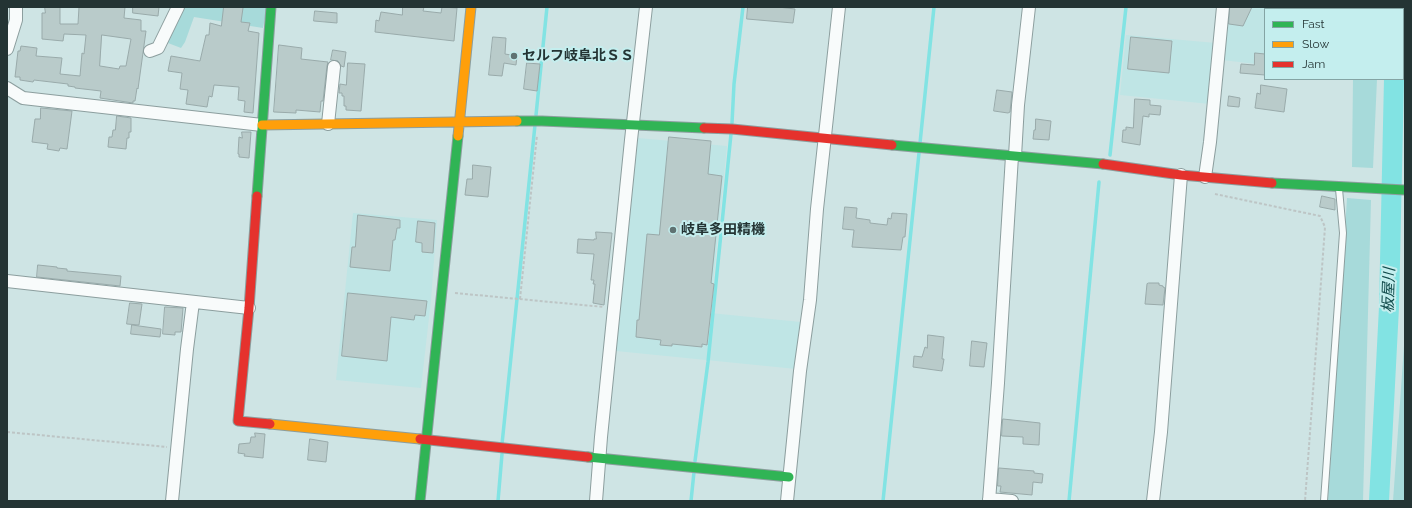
<!DOCTYPE html>
<html>
<head>
<meta charset="utf-8">
<style>
  body { margin:0 }
  #map { position:relative; width:1412px; height:508px; overflow:hidden; background:#cee4e4; font-family:Raleway,sans-serif }
  canvas { display:block }
  .frame { position:absolute; inset:0; border:8px solid #243434; pointer-events:none }
  .legend { position:absolute; left:1264px; top:8px; width:140px; height:72px; box-sizing:border-box; background:#c4eeee; border:1px solid #84a4a4; margin:0; padding:5px 7px; list-style:none; font-size:12px; color:#243434 }
  .legend li { display:flex; align-items:center; gap:8px; height:20px }
  .legend b { width:20px; border:1px solid #84a4a4 }
</style>
</head>
<body>
<div id="map">
<canvas width="1412" height="508"></canvas>
<div class="frame"></div>
<ul class="legend">
<li><b style="height:5px;background:#30b455"></b>Fast</li>
<li><b style="height:5px;background:#ff9f0a"></b>Slow</li>
<li><b style="height:5px;background:#e5322d"></b>Jam</li>
</ul>
</div>
<script>
const g = document.querySelector('canvas').getContext('2d');
g.lineJoin = 'round';
function fill(path, color) { g.fillStyle = color; g.fill(path, 'evenodd'); }
function stroke(path, color, width, dash) { g.strokeStyle = color; g.lineWidth = width; g.lineCap = dash ? 'butt' : 'round'; g.setLineDash(dash || []); g.stroke(path); }
function label(font, color, halo, rows, align = 'center') {
  g.font = font + ' Raleway,"Noto Sans JP",sans-serif'; g.lineWidth = 4; g.setLineDash([]); g.textBaseline = 'middle'; g.strokeStyle = halo; g.fillStyle = color; for (const [text, x, y, turn = 0] of rows) {
    g.save(); g.translate(x, y); g.rotate((+turn || 0) * Math.PI / 180); g.textAlign = isNaN(turn) ? turn : align; if (halo) g.strokeText(text, 0, 0); g.fillText(text, 0, 0); g.restore();
  }
}
const built = new Path2D(`
  M1228,7h69l17,2h-49v56l-43,-5z
  M1126,35l90,8 -6,61 -90,-9z
  M638,138l89,8 -17,167 91,9 -5,47 -180,-18z
  M353,213l84,7 -6,80 -10,88 -85,-8z`);
const green = new Path2D(`
  M184,7h83l-4,21 -69,-11 -9,25 -4,6 -13,-5z
  M1404,7h1v169h-1z
  M1353,79h24l-4,89 -21,-1z
  M1347,198l24,2 -8,301h-35z
  M1405,332v169h-12z`);
const stream = new Path2D(`
  M536,115l11,-108
  M732,123l2,-39 9,-77
  M920,143l14,-136
  M1110,155l16,-148
  M502,444l33,-319
  M695,461l13,-99 23,-228
  M498,501l4,-47
  M691,501l3,-29
  M883,501l36,-348
  M1069,501l30,-319`);
const river = new Path2D(`
  M1396,9v-2
  M1379,501l10,-194 5,-228`);
const building = new Path2D(`
  M45,7h15v17h18l1,-17h46l-1,11 17,2v11h5l-8,58 -1,-1 -2,13h-2v2l-33,-5 1,-7 -26,-3v-1l-7,-1v-2l-34,-4 -1,2 -13,-2v-3h-5l3,-26h2l1,-5 16,2 -1,8 26,2 -2,16 20,2 2,-23 2,1 2,-19 -22,-1 -1,7 -21,-2v-26h3zM102,35l29,4 -5,27h-6l-1,3 -19,-3z
  M133,7h26l-1,9 -25,-3z
  M224,7h18l1,1 -2,14 9,1 -2,8 11,2 -6,80 -9,-1 1,-11 -7,-1 1,-13 -25,-2 -2,12 -3,-1 -2,11 -21,-3 2,-14 -8,-1 2,-16 -14,-2 3,-15 29,5 6,-26h3l1,-12 11,3z
  M403,7h21l-1,4 18,2 1,-6 15,1 -3,33 -79,-9 1,-12 3,1 2,-9 21,3z
  M748,7h30l17,2 -2,14 -46,-4z
  M1230,7h22l-9,19 -14,-2z
  M315,11l22,2v10l-23,-2z
  M493,37l13,1 -1,16 12,2 -1,9 -12,-2 -2,13 -13,-1z
  M1131,37l41,4 -3,32 -41,-4z
  M279,45l23,3 -1,11 27,3 -1,4 -4,35h-2l-1,11 -24,-2v3l-22,-1z
  M333,50l13,2 -2,15 -3,-1 -3,-5 -7,-1z
  M1255,53l10,1v21l-25,-2 1,-9 13,1z
  M348,63l17,1 -4,47 -15,-1v-4h-2v-10h-2v-3h-3l1,-9 6,1z
  M527,63l13,1 -3,27 -13,-2z
  M1261,85l26,4 -3,23 -29,-4 2,-15 3,1z
  M997,90l15,2 -2,20 -2,1 -14,-2z
  M1229,96l11,2 -1,9 -11,-1z
  M1135,99l15,1v5l11,1 -1,9 -11,-1v3l-6,-1 -3,29 -18,-3 1,-12h3v-3l7,1z
  M41,108l31,3 -5,38 -7,-1 -1,3 -12,-2 1,-5 -16,-2 3,-23h5z
  M117,116l14,2v14h-2v6h-2l-1,11 -18,-2 1,-10h3l1,-7h2z
  M1036,119l15,2 -2,19 -16,-1 1,-9h1z
  M242,132h9l-2,26 -10,-1v-3h-1l1,-17 3,1z
  M669,137l42,4 -3,33 14,2 -11,107 3,1 -7,61 -5,-1v3l-30,-3v2l-12,-1 1,-5 -25,-3 1,-17h2l8,-86 12,1z
  M473,165l18,2 -3,30 -23,-2 2,-16h5z
  M1322,196l13,3v11l-15,-3z
  M845,207l12,1 -1,10 14,2v3l17,2 1,-7 3,1 1,-6 15,1 -2,23h-2l-2,13 -49,-3 2,-17 -11,-1z
  M358,215l42,5v8h-3l-2,12h-2l-3,31 -40,-4 2,-20h3z
  M418,221l17,2 -2,30 -11,-1v-9l-6,-1z
  M596,232l16,1 -8,72 -11,-2 2,-19h-2l1,-4h-3l3,-26 -17,-1 1,-14 16,1v-1h2z
  M38,265l19,2v1l10,1v2l54,5 -1,10 -83,-9z
  M1149,283h10v2l4,1v1l2,1 -2,17 -18,-1 2,-20z
  M348,293l79,8 -2,15 -10,-1 -1,5 -23,-3 -4,44 -45,-5z
  M130,303l12,1 -3,21 -12,-1z
  M165,307l18,1 -2,24h-6v3l-12,-1z
  M132,325l29,4 -1,8 -29,-3z
  M928,335l16,2 -2,22h2l-2,12 -29,-4 1,-11 8,1 3,-10 2,1z
  M972,341l15,2 -3,24 -14,-1z
  M1003,419l37,4 -1,22 -16,-1v-7l-21,-1z
  M255,433l10,1 -2,24 -19,-2 1,-2 -7,-1 1,-9 11,-1 1,-6h4z
  M310,439l18,3 -2,20 -18,-2z
  M999,468l35,3v2l9,1 -1,9 -9,-1 -1,13 -32,-3 1,-6h-3z`);
const path = new Path2D(`
  M1215,194l105,22 5,11 -20,274
  M455,293l149,14
  M520,299l17,-164
  M7,432l160,15`);
const lane = new Path2D(`
  M1324,501l19,-268 -4,-44`);
const street = new Path2D(`
  M7,49l9,-29v-13
  M150,51l8,-3 20,-41
  M7,88l16,10 239,27
  M328,124l6,-57
  M1015,156l3,-51 11,-98
  M1205,177l5,-35 13,-135
  M7,281l242,27
  M989,499l23,2
  M172,501l15,-152 6,-47
  M596,501l5,-64 30,-297 15,-133
  M787,501l13,-130 10,-71 7,-91 22,-202
  M989,501l9,-118 14,-227
  M1153,501l8,-69 20,-257`);
const fast = new Path2D(`
  M517,121h25l162,7
  M892,145l211,19
  M1272,183l133,7
  M257,196l14,-189
  M588,457l201,20
  M420,501l38,-365`);
const slow = new Path2D(`
  M262,125l255,-4
  M458,136l13,-129
  M270,424l150,15`);
const jam = new Path2D(`
  M704,128l28,1 160,16
  M1103,164l78,11 91,8
  M257,196l-8,112 -11,113 32,3
  M420,439l168,18`);
const markers = [
  [514,56,4,"#607272"],
  [673,230,4,"#607272"]
];
const poiNames = [
  ["セルフ岐阜北ＳＳ",522,56],
  ["岐阜多田精機",681,230]
];
const waterNames = [
  ["板屋川",1389,290,-88]
];
fill(built, '#bfe5e5');
fill(green, '#a7dada');
stroke(stream, '#82e3e3', 3.5);
stroke(river, '#82e3e3', 20);
fill(building, '#b9cbca');
stroke(building, '#9aa', 1);
stroke(lane, '#8c9e9e', 8);
stroke(street, '#8c9e9e', 14);
stroke(fast, '#8c9e9e', 11);
stroke(slow, '#8c9e9e', 11);
stroke(jam, '#8c9e9e', 11);
stroke(path, '#bdc5c5', 2, [3, 2]);
stroke(lane, '#f8fbfb', 6);
stroke(street, '#f8fbfb', 12);
stroke(fast, '#30b455', 9);
stroke(slow, '#ff9f0a', 9);
stroke(jam, '#e5322d', 9);
for (const [x, y, r, color] of markers) { const dot = new Path2D(); dot.arc(x, y, r, 0, 2 * Math.PI); g.fillStyle = color; g.fill(dot); stroke(dot, '#c4eeee', 1.5); }
label('bold 14px', '#243434', '#c4eeee', poiNames, 'left');
label('italic 15px', '#104a4a', '#c4eeee', waterNames);
</script>
</body>
</html>
